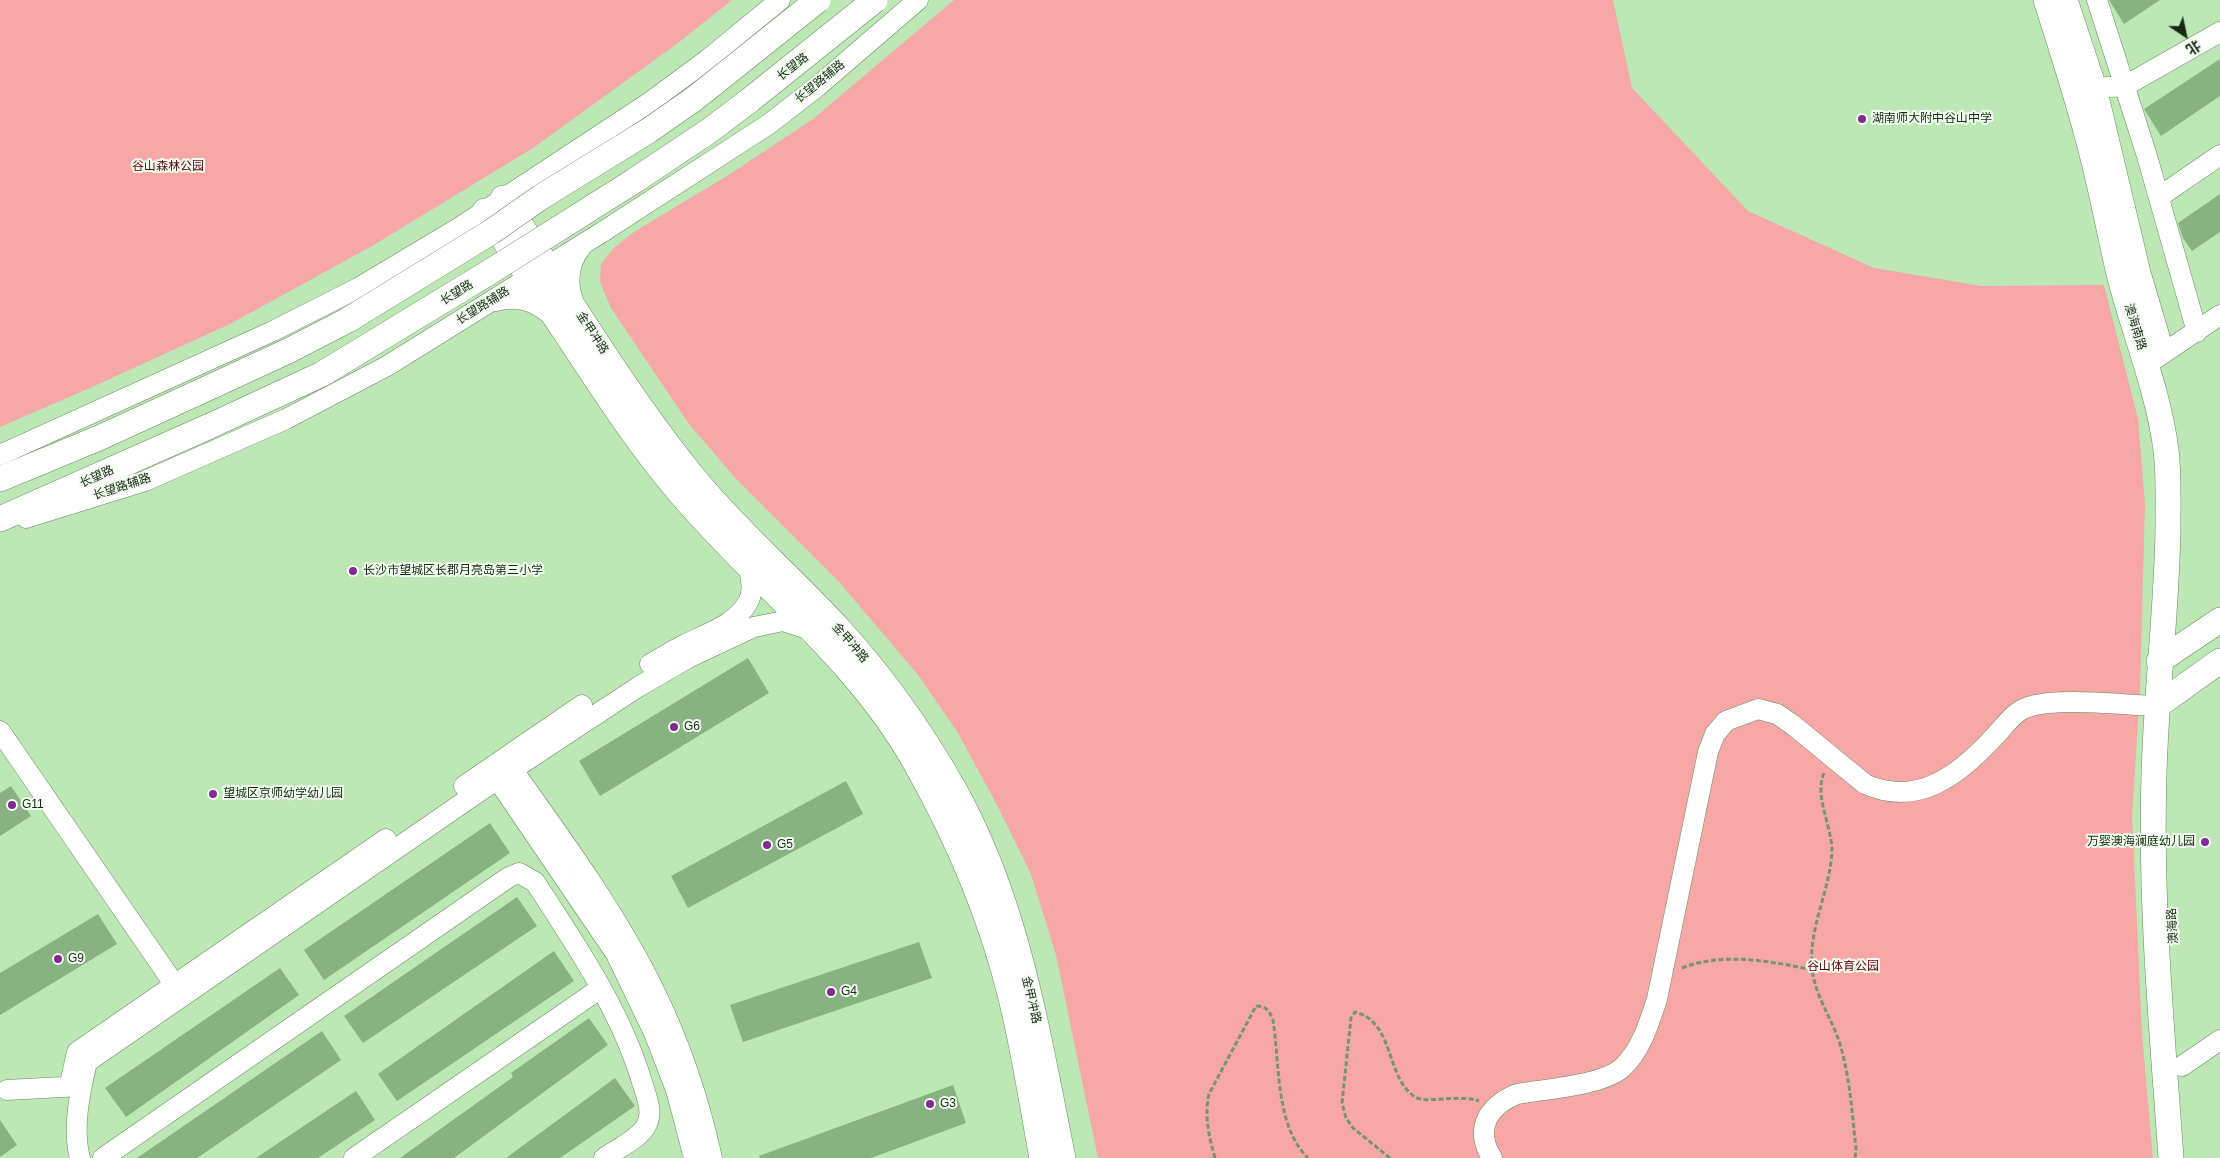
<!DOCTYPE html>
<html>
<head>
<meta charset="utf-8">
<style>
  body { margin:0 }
  #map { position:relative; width:2220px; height:1158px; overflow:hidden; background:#bde7b4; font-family:Helvetica,"Noto Sans SC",sans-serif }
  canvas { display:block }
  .north { position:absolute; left:2160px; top:10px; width:50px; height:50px; -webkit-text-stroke:4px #f1feef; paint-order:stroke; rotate:146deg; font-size:14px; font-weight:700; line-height:20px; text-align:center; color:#182815 }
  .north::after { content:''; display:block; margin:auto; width:18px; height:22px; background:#182815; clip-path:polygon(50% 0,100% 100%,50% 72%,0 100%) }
</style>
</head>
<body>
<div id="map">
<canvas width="2220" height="1158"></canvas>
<div class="north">北</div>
</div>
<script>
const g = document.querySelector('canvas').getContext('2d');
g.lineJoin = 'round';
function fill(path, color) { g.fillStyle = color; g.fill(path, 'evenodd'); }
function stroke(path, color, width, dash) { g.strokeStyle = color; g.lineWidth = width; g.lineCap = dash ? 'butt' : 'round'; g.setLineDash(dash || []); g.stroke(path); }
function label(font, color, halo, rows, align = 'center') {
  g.font = font + ' Helvetica,"Noto Sans SC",sans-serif'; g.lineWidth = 4; g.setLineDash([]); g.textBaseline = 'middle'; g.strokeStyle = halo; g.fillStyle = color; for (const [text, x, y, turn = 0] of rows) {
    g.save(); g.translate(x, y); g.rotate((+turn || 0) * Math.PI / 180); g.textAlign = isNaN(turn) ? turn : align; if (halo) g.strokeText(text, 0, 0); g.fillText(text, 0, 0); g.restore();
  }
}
const green = new Path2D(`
  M0,0h732l-54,43 -145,105 -161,98 -142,78 -138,63 -92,40z
  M954,0h659l19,88 116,123 126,57 107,18 123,-1 34,134 7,84 -5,188 -8,125 10,219 11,123h-1055l-42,-203 -25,-81 -34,-69 -39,-72 -39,-57 -79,-93 -103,-103 -48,-56 -78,-116 -11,-26 1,-18 13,-16 20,-16 93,-56 86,-57z`);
const building = new Path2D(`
  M2109,0h51l-36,24z
  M2220,59v37l-59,40 -17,-27z
  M2220,194v38l-28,19 -9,-13 -5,-15z
  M748,658l21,35 -169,103 -21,-35z
  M846,781l17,33 -175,94 -17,-32z
  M11,786l20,30 -31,20v-43z
  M490,823l20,30 -186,127 -20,-30z
  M517,897l20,29 -174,117 -19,-27z
  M98,914l19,30 -117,71v-42z
  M919,942l13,36 -189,64 -13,-37z
  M554,951l20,30 -177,120 -19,-27z
  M280,968l19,27 -173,122 -21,-29z
  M589,1018l19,27 -154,113h-54l113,-81 -2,-4z
  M322,1031l19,29 -144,98h-60z
  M615,1078l20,28 -75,52h-54z
  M953,1085l13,38 -95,35h-111l-1,-2z
  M356,1091l19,29 -57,38h-62z
  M0,1120l17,25 -17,12z`);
const path = new Path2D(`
  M1824,773c-10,24 8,53 8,78 -2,40 -23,75 -20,115 1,26 19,51 27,75 11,35 13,72 17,108l-1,9
  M1682,968c39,-16 90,-7 130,2
  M1215,1158c-6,-22 -11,-42 -6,-64l47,-88c11,0 13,5 17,14 7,44 2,106 35,138
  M1390,1158l-37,-30 -7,-10 -4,-15 9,-85 4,-6c40,10 30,65 60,85 10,7 45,-3 64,4`);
const minor = new Path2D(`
  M2097,0l50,156 50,176
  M2094,88l31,-2 95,-54
  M2159,197l61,-42
  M496,301c22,-6 42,1 58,17
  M574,303c-8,-21 -6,-40 8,-57
  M2149,363l71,-48
  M0,455l273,-124 85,-43 102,-61 190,-125 57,-42 73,-60
  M26,518l119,-37 141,-62 101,-53 217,-135 165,-107 49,-38 100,-86
  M650,664c11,-6 22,-13 34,-19 21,-11 52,-20 64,-43 6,-10 3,-23 1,-34
  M0,731l181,263
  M505,759c52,73 107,147 147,227 27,54 47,113 60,172
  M491,770l125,184 38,79 22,57 18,68
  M464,786l118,-81
  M2182,1066l38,-26
  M71,1079l6,-27 309,-213
  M7,1090l74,-4
  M80,1158c-8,-30 0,-66 7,-96l390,-269 161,-106 50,-29 66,-31 29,-6 28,9
  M103,1158l406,-281 10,-4 16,9c41,63 85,127 107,200 4,14 12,30 4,44 -8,14 -30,23 -42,32
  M354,1158l247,-170
  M1492,1158c-18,-29 -4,-52 25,-64 27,-5 84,-8 105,-26 19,-17 27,-45 35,-69l51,-247 7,-18 11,-13 32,-12 19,5 16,11 72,59c53,24 95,-10 129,-47 10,-10 20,-26 34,-30 31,-10 94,-2 129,-1`);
const major = new Path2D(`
  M2046,0c17,53 34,105 47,158 10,39 17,77 26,116 15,59 39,115 47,176 3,25 2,52 2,77 -1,83 -12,165 -14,248 -4,128 8,255 17,383
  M2065,0l29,88 44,185 22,74
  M503,198c63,95 124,199 196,286 43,51 94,95 139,144 45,49 83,103 116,161 64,115 83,242 109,369
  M485,211c32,48 64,96 96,145 31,47 62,94 99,137 77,91 177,165 236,271 41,73 75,152 95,234 13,52 21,107 31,160
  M0,479l99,-41 96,-44
  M0,519l210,-93
  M2159,661l61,-41
  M2157,706l63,-45`);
const majorBridge = new Path2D(`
  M195,394l93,-43 60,-31 143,-88 50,-35 107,-66 46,-32 124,-99
  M210,426l112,-52 166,-101 146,-92 75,-50 41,-31 125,-100`);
const markers = [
  [1862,119,5,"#832895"],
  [353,571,5,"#832895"],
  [674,727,5,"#832895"],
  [213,794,5,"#832895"],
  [12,805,5,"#832895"],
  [2205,842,5,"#832895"],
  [767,845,5,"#832895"],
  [58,959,5,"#832895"],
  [831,992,5,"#832895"],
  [930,1104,5,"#832895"]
];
const streetNames = [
  ["长望路",793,67,-38],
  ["长望路辅路",820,82,-39],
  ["长望路",457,293,-32],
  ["长望路辅路",483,306,-32],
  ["澳海南路",2135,327,73],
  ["金甲冲路",592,333,57],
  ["长望路",97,477,-24],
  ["长望路辅路",122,487,-18],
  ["金甲冲路",850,643,49],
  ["澳海路",2173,926,-94],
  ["金甲冲路",1031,1000,77]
];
const poiNames = [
  ["湖南师大附中谷山中学",1872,119],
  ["长沙市望城区长郡月亮岛第三小学",363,571],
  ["G6",684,727],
  ["望城区京师幼学幼儿园",223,794],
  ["G11",22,805],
  ["万婴澳海澜庭幼儿园",2195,842,"right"],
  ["G5",777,845],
  ["G9",68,959],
  ["G4",841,992],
  ["G3",940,1104]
];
const parkNames = [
  ["谷山森林公园",168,167],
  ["谷山体育公园",1843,967]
];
fill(green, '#f6a7a6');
fill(building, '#89b282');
stroke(minor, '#648b5d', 21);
stroke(major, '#648b5d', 26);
stroke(path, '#75946f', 3, [5, 2.5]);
stroke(minor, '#fff', 20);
stroke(major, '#fff', 25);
stroke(majorBridge, '#648b5d', 26, []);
stroke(majorBridge, '#fff', 25);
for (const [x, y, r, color] of markers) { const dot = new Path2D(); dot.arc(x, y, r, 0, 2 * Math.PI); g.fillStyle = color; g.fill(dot); stroke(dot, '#f1feef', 2); }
label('12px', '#182815', '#f1feef', streetNames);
label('12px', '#182815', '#f1feef', poiNames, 'left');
label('12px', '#5e0011', '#f1feef', parkNames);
</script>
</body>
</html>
